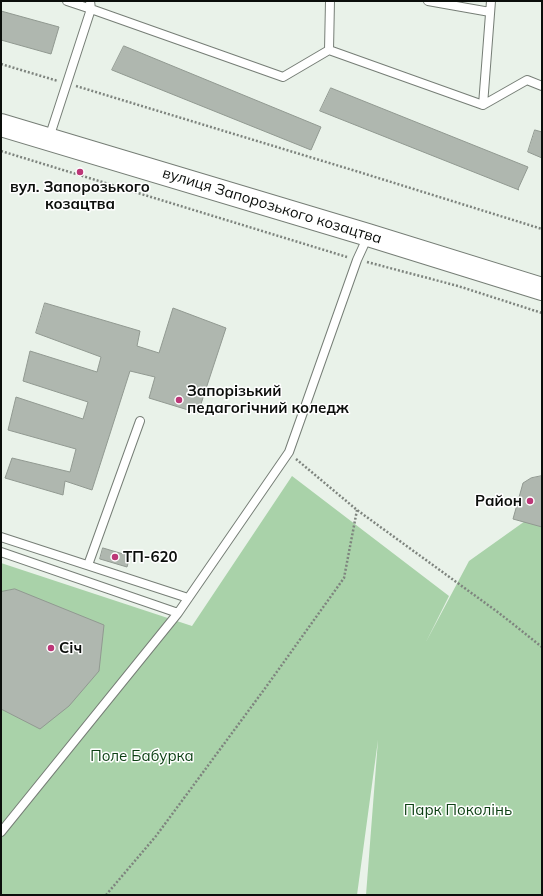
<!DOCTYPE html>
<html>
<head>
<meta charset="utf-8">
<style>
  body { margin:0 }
  #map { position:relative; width:543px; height:896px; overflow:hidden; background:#e9f2e9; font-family:Mulish,sans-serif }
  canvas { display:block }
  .frame { position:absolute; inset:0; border:2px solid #0b0e0b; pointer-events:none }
</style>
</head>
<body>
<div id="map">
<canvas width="543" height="896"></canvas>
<div class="frame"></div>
</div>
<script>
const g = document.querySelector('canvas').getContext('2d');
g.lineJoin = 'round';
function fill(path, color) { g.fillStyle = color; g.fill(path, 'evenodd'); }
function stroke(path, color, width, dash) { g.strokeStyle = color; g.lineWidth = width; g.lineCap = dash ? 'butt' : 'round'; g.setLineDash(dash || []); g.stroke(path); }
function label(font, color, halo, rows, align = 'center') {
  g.font = font + ' Mulish,sans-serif'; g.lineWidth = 3; g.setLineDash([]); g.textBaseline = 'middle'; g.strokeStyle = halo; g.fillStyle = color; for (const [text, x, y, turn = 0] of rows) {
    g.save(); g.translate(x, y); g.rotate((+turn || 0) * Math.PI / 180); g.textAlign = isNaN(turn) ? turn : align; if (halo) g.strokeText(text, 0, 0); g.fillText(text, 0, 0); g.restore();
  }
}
const green = new Path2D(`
  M292,476l157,120 -23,46 43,-81 73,-52v386h-176l12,-155 -21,155h-356v-332l191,63z`);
const building = new Path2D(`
  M1,11l58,16 -8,27 -50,-14z
  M124,46l197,81 -10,23 -199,-80z
  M331,88l197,79 -10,22 1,1 -199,-79z
  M535,130l7,2v26l-14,-6z
  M45,303l95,28 -3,15 22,7 14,-45 53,20 -28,85 -49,-15 6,-21 -25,-6 -38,119 -27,-9 -2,14 -58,-17 7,-20 58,14 6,-23 -68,-19 8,-33 67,22 5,-17 -65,-21 7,-30 67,21 4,-15 -65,-24z
  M542,476v51l-29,-8 10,-36 8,-5z
  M103,548l27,8 -3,11 -27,-8z
  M15,589l89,36 -5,46 -30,35 -29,23 -39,-20v-117z`);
const path = new Path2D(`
  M1,64l57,17
  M76,86l283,86 183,57
  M1,151l346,106
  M367,262l91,24 84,27
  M296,459l61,51 142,103 43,34
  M106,895l50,-59 110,-149 78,-109 13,-68`);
const lane = new Path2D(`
  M67,1l24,8 -1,-8
  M428,1l62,11
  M329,50l1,-49
  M483,105l8,-104
  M49,138l42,-129 192,68 46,-27 154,55 44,-25 15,6
  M1,537l187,61
  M1,552l177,61
  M88,565l52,-144
  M1,832l177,-219 111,-161 68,-192 11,-24`);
const secondary = new Path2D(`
  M1,125l367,110 174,54`);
const markers = [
  [80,172,4,"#bc3677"],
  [179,400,4,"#bc3677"],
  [530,501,4,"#bc3677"],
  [115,557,4,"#bc3677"],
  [51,648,4,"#bc3677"]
];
const poiNames = [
  ["вул. Запорозького",80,187,"center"],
  ["козацтва",80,204,"center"],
  ["Запорізький",187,391],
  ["педагогічний коледж",187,408],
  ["Район",522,501,"right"],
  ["ТП-620",123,557],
  ["Січ",59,648]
];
const streetNames = [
  ["вулиця Запорозького козацтва",272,206,17]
];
const parkNames = [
  ["Поле Бабурка",142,756],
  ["Парк Поколінь",458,810]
];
fill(green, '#a9d2a9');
fill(building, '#afb7af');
stroke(building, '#919991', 1);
stroke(lane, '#767e76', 10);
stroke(secondary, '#767e76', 24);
stroke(path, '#7e847e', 2.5, [2, 2]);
stroke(lane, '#fff', 8);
stroke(secondary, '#fff', 22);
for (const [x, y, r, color] of markers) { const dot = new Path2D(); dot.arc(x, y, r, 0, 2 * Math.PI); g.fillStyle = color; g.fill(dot); stroke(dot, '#fff', 1.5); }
label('bold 15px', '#0b0e0b', '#fff', poiNames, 'left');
label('15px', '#0b0e0b', '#fff', streetNames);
label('15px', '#0b3f12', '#fff', parkNames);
</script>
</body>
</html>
